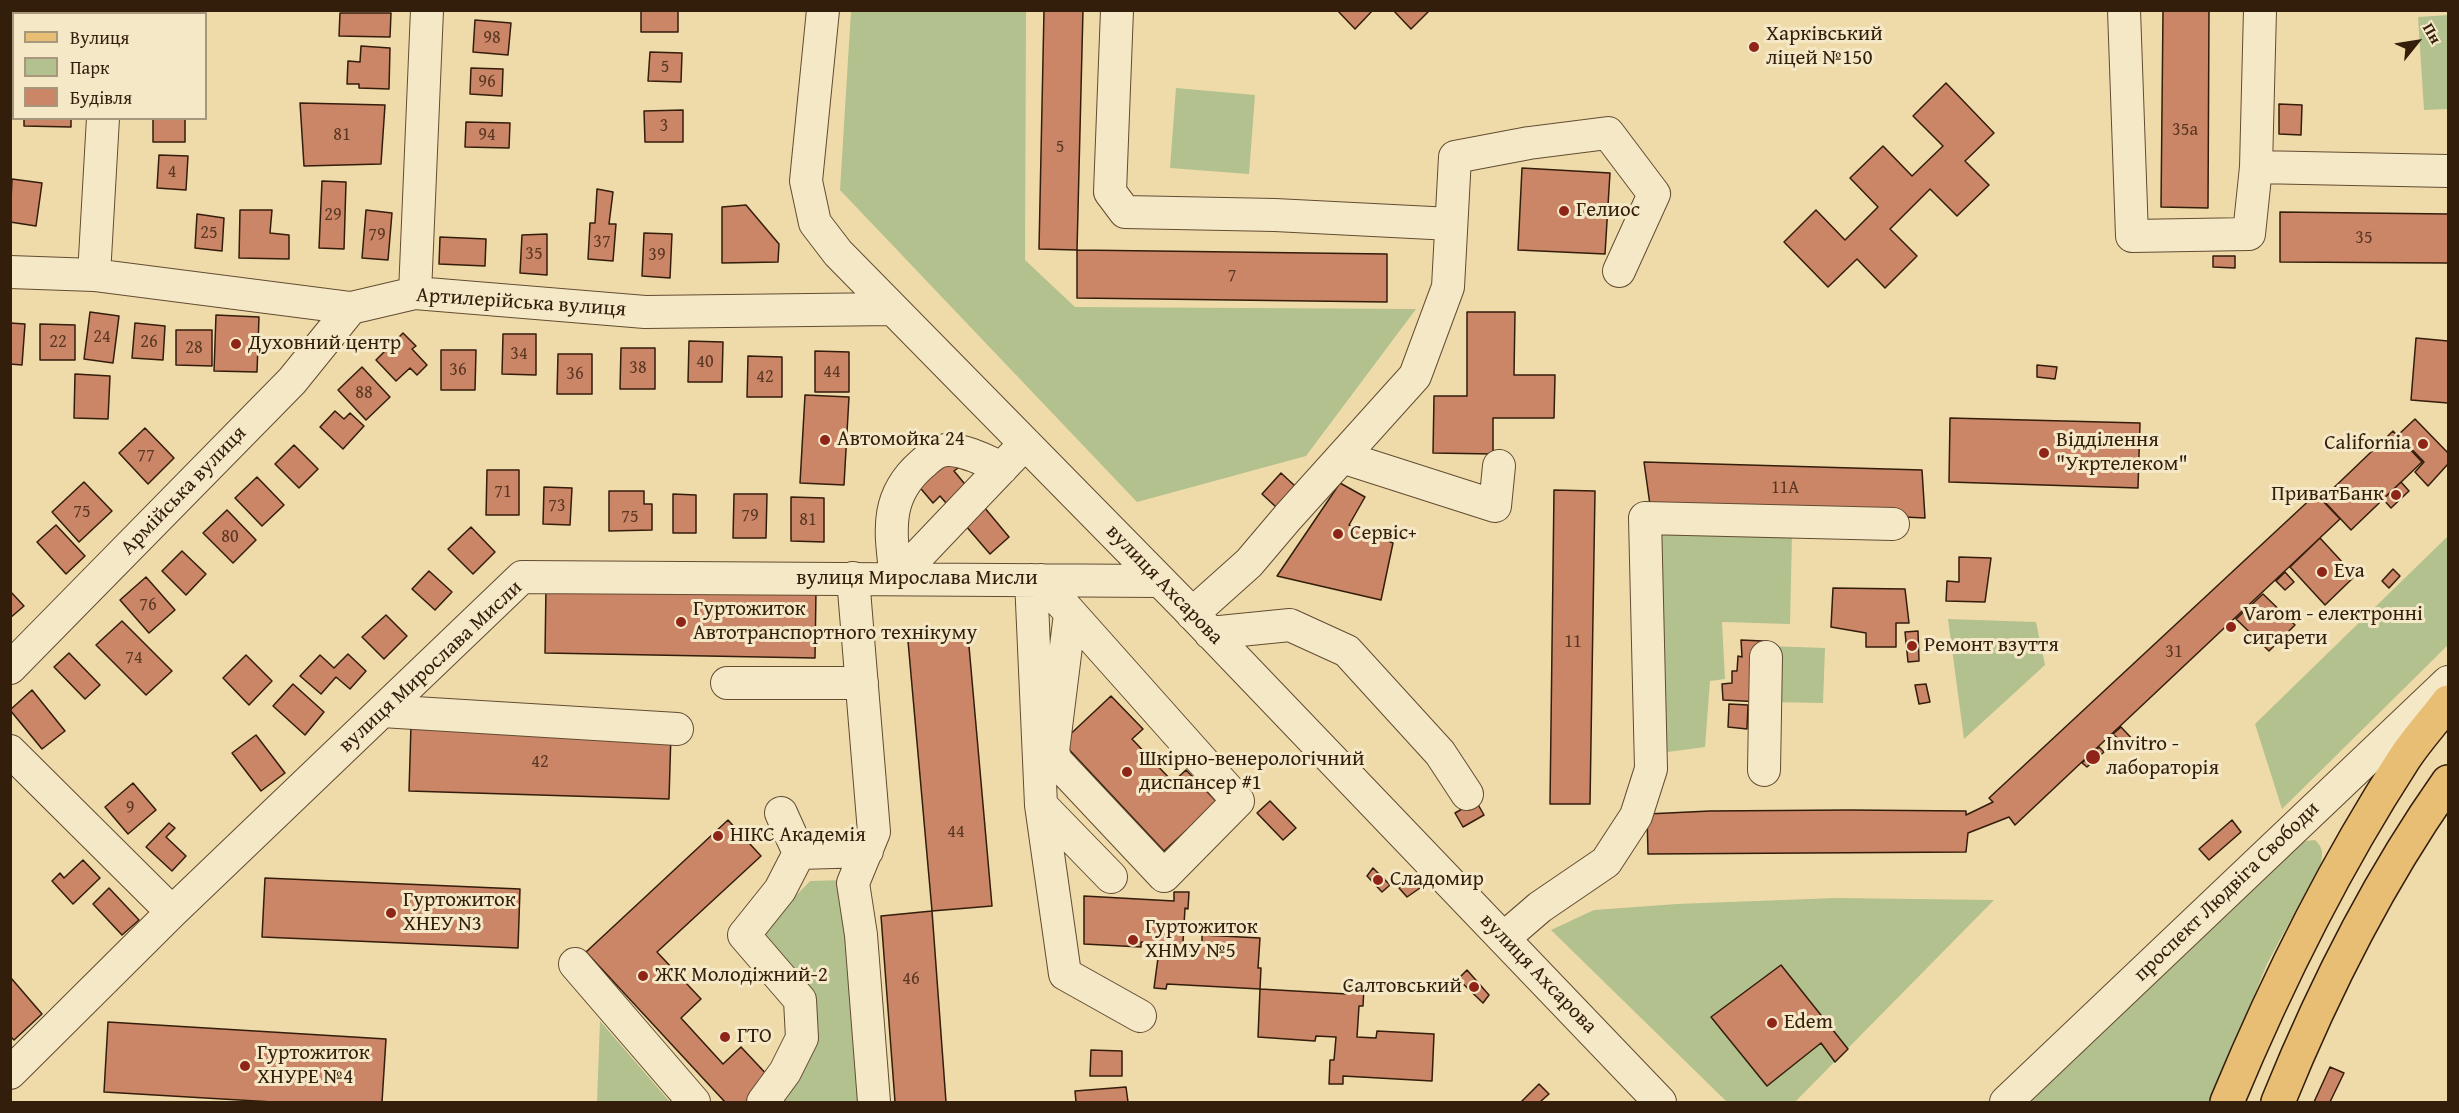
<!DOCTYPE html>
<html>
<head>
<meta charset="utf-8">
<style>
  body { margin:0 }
  #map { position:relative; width:2459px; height:1113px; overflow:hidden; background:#efdba9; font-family:"Gentium Book Plus",serif }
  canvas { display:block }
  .frame { position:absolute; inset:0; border:12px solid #331d0b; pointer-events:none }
  .legend { position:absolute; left:12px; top:12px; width:195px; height:108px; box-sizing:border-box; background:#f5e8c7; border:2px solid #a7977c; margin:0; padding:8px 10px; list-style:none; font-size:18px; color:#331d0b }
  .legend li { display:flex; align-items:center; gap:12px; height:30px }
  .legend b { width:30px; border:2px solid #a7977c }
  .north { position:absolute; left:2387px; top:12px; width:60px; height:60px; -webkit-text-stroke:4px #f5e8c7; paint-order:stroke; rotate:60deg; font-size:16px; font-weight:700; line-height:24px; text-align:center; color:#331d0b }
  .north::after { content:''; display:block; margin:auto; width:21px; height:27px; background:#331d0b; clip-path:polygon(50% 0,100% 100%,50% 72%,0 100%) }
</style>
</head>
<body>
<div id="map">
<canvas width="2459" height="1113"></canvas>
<div class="frame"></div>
<ul class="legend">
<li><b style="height:8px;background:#e8be74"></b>Вулиця</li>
<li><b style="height:16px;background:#b2c18d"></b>Парк</li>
<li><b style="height:16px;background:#cb8567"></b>Будівля</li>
</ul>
<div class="north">Пн</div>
</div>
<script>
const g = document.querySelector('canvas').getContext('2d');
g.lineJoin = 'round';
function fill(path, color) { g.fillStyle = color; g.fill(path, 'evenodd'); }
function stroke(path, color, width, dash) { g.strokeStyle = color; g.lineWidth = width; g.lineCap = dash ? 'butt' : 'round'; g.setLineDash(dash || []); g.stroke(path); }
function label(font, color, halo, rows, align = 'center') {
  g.font = font + ' "Gentium Book Plus",serif'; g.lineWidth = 6; g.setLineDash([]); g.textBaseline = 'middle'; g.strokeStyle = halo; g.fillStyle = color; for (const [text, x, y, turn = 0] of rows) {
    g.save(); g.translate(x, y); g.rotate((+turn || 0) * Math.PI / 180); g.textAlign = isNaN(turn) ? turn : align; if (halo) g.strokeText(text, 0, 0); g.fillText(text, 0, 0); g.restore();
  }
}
const green = new Path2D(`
  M851,11h175l-1,249 50,47 341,2 -110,147 -169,46 -297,-312z
  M2448,15v94l-24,1 -6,-93z
  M1176,88l79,7 -6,79 -79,-6z
  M1656,529l136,5 -2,90 -68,-2 3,57 -15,2 -5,66 -45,6z
  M2448,536v109l-166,164 -27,-85z
  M1948,619l88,3 9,43 -81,74z
  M1768,646l57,2 -2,55 -56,-1z
  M2315,840c8,8 8,12 6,23l-54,101 -56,138h-184l266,-252 13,-9z
  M845,880l20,222h-83l-6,-5 39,-60 -4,-48 -50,-56 49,-52z
  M1835,898l159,2 -199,202h-68l-176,-172 43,-20 83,-6z
  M600,1021l70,81h-73z`);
const building = new Path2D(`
  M641,10h37v22h-37z
  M1044,10h39l-6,240 -38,-1z
  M1337,10h36l-18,19z
  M1393,10h37l-19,19z
  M2163,10h46l-1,198 -47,-1z
  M340,13h51l-1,24 -51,-1z
  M475,20l36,3 -3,32 -35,-3z
  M361,46l29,2 -1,41 -30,-1v-4h-12l1,-23 12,1z
  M650,52l32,1 -1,29 -33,-1z
  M471,68l32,1 -1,27 -32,-2z
  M1946,83l48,50 -29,28 24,24 -32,31 -27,-27 -40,40 27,27 -32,32 -28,-29 -29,28 -44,-45 32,-32 29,30 33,-33 -28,-29 33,-32 29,30 31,-30 -30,-30z
  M300,103l85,2 -4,59 -77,2z
  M2279,104l23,1 -1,30 -22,-1z
  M683,110v32h-38l-1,-31z
  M24,118h47v9l-47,-1z
  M153,118h32v24h-32z
  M466,122l44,1 -1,25 -44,-1z
  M159,155l29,1 -2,34 -29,-2z
  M1522,168l88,5 -5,81 -87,-4z
  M12,179l30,4 -6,43 -26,-4z
  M322,181l24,1 -2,67 -25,-1z
  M597,189l16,3 -4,32h7l-3,37 -25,-2 2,-36h5z
  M746,205l33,39 -1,18 -56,1v-56z
  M240,210h32l-2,23 19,2v24l-50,-1z
  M366,210l26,3 -4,47 -26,-2z
  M2280,212l168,2v49l-168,-1z
  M197,214l27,4 -2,33 -27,-3z
  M644,233l28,1 -2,44 -28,-2z
  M547,234v41l-27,-2 2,-38z
  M440,237l46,2 -1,27 -46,-2z
  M1077,250l310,4v48l-310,-4z
  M2213,256h22v12l-22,-1z
  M90,312l29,4 -6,47 -29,-4z
  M1467,312h48l-1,63h41l-1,43h-61v36l-60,-1 1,-57h33z
  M216,315l43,2 -2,55 -43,-1z
  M10,323l15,1 -3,41 -12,-1z
  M135,323l30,3 -2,34 -31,-2z
  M40,324l35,1v35h-35z
  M176,330h36v36l-36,-1z
  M403,333l13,13 -4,3 15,16 -10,10 -7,-7 -14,13 -20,-21z
  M503,334h33v41l-34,-1z
  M2416,338l32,3v62l-37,-3z
  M689,341l34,1 -1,40h-34z
  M621,348h34v41h-35z
  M441,350h35l-1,40h-34z
  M815,351l34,1v40h-34z
  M558,354h34v40h-35z
  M748,356l34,1v40h-35z
  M2037,365l20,2 -2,12 -18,-2z
  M362,367l28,30 -24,23 -28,-30z
  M75,374l35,2 -2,43 -34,-1z
  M805,395l44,2 -5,88 -44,-2z
  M335,411l9,8 6,-6 14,13 -21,23 -23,-22z
  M1950,418l190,5 -2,65 -189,-6z
  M2415,419l33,34v11l-20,22 -13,-14 9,-10 -26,-27z
  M145,428l29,30 -26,26 -29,-31z
  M2393,431l29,31 -71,68 -29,-31z
  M294,445l24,24 -19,19 -24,-24z
  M948,456l10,12 -4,3 55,66 -19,17 -50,-58 -7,7 -17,-20z
  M1644,462l278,8 3,48 -275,-13z
  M487,470h32v45h-33z
  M1281,473l14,13 -19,21 -14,-13z
  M257,477l27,28 -22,21 -27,-28z
  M84,482l28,29 -33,31 -27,-30z
  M2401,482l8,9 -18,17 -8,-9z
  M1340,483l25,14 -16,28 44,18 -12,57 -104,-24z
  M544,487l28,1 -2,37 -27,-1z
  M1554,490l41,1 -5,313h-40z
  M609,491h35v13h8v26l-43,1z
  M673,494l23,1v38h-23z
  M734,494h33l-1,44h-33z
  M2316,494l24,25 -325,306 -6,-8 -41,16 -2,19 -318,2 -1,-40 63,-3 139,-1 117,1v4l27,-13 -4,-4z
  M791,497l33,1v44l-33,-1z
  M227,510l29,30 -23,23 -30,-30z
  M56,525l29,31 -19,18 -29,-32z
  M471,527l24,25 -22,22 -25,-25z
  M2320,538l35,38 -30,29 -35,-38z
  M182,551l24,23 -20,21 -24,-24z
  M1959,557l32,1 -6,44 -39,-1 1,-20 12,1z
  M2393,569l7,7 -11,12 -7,-7z
  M429,571l23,21 -17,18 -23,-21z
  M2285,572l9,10 -9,8 -9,-9z
  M146,577l29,33 -26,23 -29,-33z
  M546,585l270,5 -1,68 -270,-5z
  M1833,588l72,1 4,34h-13v24h-30v-14l-35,-6z
  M10,591l14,15 -14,12z
  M2263,594l32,31 -26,26 -33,-32z
  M386,615l21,21 -23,23 -22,-22z
  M122,621l50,50 -26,24 -50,-50z
  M1918,631l1,30 -11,1 -3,-30z
  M968,635l24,271 -60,5 -24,-270z
  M1741,640l22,1 -1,61 -39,-2 -1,-16 10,-1v-12h5l1,-15 4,1z
  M69,653l31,32 -15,14 -31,-32z
  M348,654l18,17 -16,18 -14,-12 -15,17 -21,-18 20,-21 14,13z
  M246,655l26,26 -23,24 -26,-27z
  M293,684l31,28 -19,23 -32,-29z
  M1926,684l4,18 -11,2 -4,-19z
  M32,690l33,41 -23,18 -32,-39z
  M1111,696l32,33 -11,10 41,43 13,-12 31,32 -53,49 -102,-109z
  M1729,704l19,1 -1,24 -19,-2z
  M411,725l260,8 -2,66 -260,-8z
  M2121,727l16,17 -7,6 -17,-16z
  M256,735l29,38 -24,18 -29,-38z
  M2099,747l5,5 -17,15 -5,-4z
  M133,783l23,27 -28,24 -23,-27z
  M1270,801l26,27 -13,12 -26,-27z
  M1476,801l8,14 -21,12 -8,-14z
  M728,820l33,36 -104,96 44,47 -20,19 42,46 18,-17 31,33 -25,22h-22l-139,-150z
  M2232,820l9,12 -32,28 -10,-11z
  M169,823l6,5 -9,9 20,19 -14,15 -26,-24z
  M83,860l17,18 -27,26 -21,-23 8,-8 4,5z
  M1373,868l17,17 -8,7 -15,-16z
  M265,878l255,11 -2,59 -256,-11z
  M1412,878l8,10 -13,9 -8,-9z
  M109,888l30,32 -17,15 -29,-31z
  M1174,892h15l-1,17 -3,-1 -2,35 19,1v-9l58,3 -2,30h3l-1,21 -93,-5 -1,5 -12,-1 6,-45 -19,-1v5l-57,-3v-48l90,5z
  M932,911l14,191h-51l-14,-186z
  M1781,965l67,84 -13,13 -14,-19 -54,43 -56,-69z
  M1467,970l22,25 -6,8 -25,-24z
  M11,978l31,36 -28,26 -4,-4z
  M1348,986l16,1 -1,19h-4l-2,31 19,1 1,-7 57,3 -2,47 -89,-5v8h-14l1,-24h4l2,-23 -20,-1 -1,5 -57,-4 2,-48 87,5z
  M108,1022l278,17 -4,63h-109l-169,-10z
  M1091,1050l31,1v25h-32z
  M2330,1067l14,6 -14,29h-16z
  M1539,1084l10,10 -9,8h-19z
  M1126,1087l2,15h-52l-1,-11z`);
const minor = new Path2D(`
  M823,10l-17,171 9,42 23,30 347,353 475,496
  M1117,10l-7,182 15,20 150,3 176,9
  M2124,10l8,226 117,-2 7,-67 192,4
  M108,14v-4
  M2256,167l4,-157
  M10,272l84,3 257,33 64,-15 230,19 247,-3
  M94,275l9,-157
  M415,293l12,-283
  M1342,457l153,49 4,-40
  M853,578l21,254 -21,51 8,52 13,167
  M896,579c-5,-45 -13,-81 26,-115 8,-7 16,-15 28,-14 18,1 36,11 52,18
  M896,579l120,-126
  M1031,580l10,225 24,169 75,42
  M1041,580l197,221 -74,75 -108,-115 -3,-10 17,-137
  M1192,614l57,-51 39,-46 127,-141 33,-89 7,-130 74,-14 79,-10 46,61 -35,77
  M1210,633l80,-8 57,26 93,102 27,41
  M10,668l282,-287 59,-73
  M727,683h135
  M382,711l295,18
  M10,751l162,161
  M1764,770l2,-113
  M1041,805l70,72
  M799,853l68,-2
  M1504,938l36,-31 66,-45 30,-46 15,-47 -6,-251 248,6
  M575,964l119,138
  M10,1073l162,-161 350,-335 638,4
  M763,1102l22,-30 17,-34 -2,-38 -56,-65 36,-45 19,-37 -18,-40
  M2006,1102l442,-420`);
const major = new Path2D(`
  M2227,1102c49,-118 107,-235 177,-343 13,-20 30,-38 44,-57
  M2278,1102c45,-111 100,-221 170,-320`);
const markers = [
  [1754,47,6,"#8f2418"],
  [1564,211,6,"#8f2418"],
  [236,344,6,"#8f2418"],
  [825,440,6,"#8f2418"],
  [2423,444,6,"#8f2418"],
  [2044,453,6,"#8f2418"],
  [2396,495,6,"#8f2418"],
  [1338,534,6,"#8f2418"],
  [2322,572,6,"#8f2418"],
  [681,622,6,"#8f2418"],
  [2231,627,6,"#8f2418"],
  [1912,646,6,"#8f2418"],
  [2093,757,8,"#8f2418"],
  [1127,772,6,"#8f2418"],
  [718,836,6,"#8f2418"],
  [1378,880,6,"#8f2418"],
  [391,913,6,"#8f2418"],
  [1133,940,6,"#8f2418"],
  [643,976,6,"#8f2418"],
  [1474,987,6,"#8f2418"],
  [1772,1023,6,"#8f2418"],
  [725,1037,6,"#8f2418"],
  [245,1066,6,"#8f2418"]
];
const numberNames = [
  ["98",492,38],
  ["5",665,67],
  ["96",487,82],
  ["3",664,126],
  ["35а",2185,130],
  ["81",342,135],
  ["94",487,135],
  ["5",1060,147],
  ["4",172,172],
  ["29",333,215],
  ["25",209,233],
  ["79",377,235],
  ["35",2364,238],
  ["37",602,242],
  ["35",534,254],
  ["39",657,255],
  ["7",1232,276],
  ["24",102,337],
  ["22",58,342],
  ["26",149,342],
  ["28",194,348],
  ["34",519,354],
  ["40",705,362],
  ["38",638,368],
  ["36",458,370],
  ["44",832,372],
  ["36",575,374],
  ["42",765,377],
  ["88",364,393],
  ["77",146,456],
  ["11А",1785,488],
  ["71",503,492],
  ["73",557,506],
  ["75",82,512],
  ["79",750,516],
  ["75",630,517],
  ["81",808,520],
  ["80",230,537],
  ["76",148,605],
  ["11",1573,642],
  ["31",2174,652],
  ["74",134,658],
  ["42",540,762],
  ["9",130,808],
  ["44",956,832],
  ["46",911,979]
];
const poiNames = [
  ["Харківський",1766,35],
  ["ліцей №150",1766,59],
  ["Гелиос",1576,211],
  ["Духовний центр",248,344],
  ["Автомойка 24",837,440],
  ["Відділення",2056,441],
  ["\"Укртелеком\"",2056,465],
  ["California",2411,444,"right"],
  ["ПриватБанк",2384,495,"right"],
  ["Сервіс+",1350,534],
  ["Eva",2334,572],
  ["Гуртожиток",693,610],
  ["Автотранспортного технікуму",693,634],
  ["Varom - електронні",2243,615],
  ["сигарети",2243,639],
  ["Ремонт взуття",1924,646],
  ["Invitro -",2106,745],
  ["лабораторія",2106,769],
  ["Шкірно-венерологічний",1139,760],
  ["диспансер #1",1139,784],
  ["НІКС Академія",730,836],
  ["Сладомир",1390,880],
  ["Гуртожиток",403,901],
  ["ХНЕУ N3",403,925],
  ["Гуртожиток",1145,928],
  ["ХНМУ №5",1145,952],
  ["ЖК Молодіжний-2",655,976],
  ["Салтовський",1462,987,"right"],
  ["Edem",1784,1023],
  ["ГТО",737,1037],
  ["Гуртожиток",257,1054],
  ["ХНУРЕ №4",257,1078]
];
const streetNames = [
  ["Артилерійська вулиця",521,303,4],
  ["Армійська вулиця",184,491,-46],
  ["вулиця Мирослава Мисли",917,579],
  ["вулиця Ахсарова",1164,585,46],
  ["вулиця Мирослава Мисли",431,667,-43],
  ["проспект Людвіга Свободи",2227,892,-44],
  ["вулиця Ахсарова",1538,974,46]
];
fill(green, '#b2c18d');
fill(building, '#cb8567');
stroke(building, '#331d0b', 1.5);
stroke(minor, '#624c32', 34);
stroke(major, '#331d0b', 36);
stroke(minor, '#f5e8c7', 32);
stroke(major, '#e8be74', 33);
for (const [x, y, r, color] of markers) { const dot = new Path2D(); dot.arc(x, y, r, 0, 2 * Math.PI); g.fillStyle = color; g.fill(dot); stroke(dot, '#f5e8c7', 2); }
label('18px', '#593722', null, numberNames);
label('21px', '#331d0b', '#f5e8c7', poiNames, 'left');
label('21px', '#331d0b', '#f5e8c7', streetNames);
</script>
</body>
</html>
